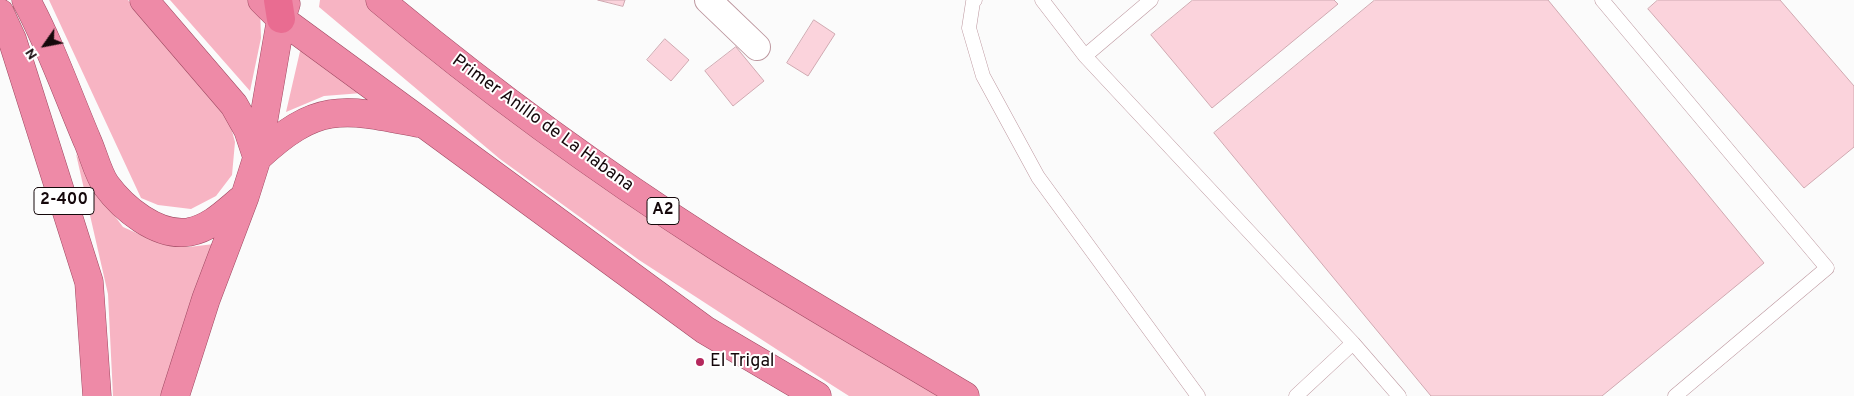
<!DOCTYPE html>
<html>
<head>
<meta charset="utf-8">
<style>
  body { margin:0 }
  #map { position:relative; width:1854px; height:396px; overflow:hidden; background:#fbfbfb; font-family:Overpass,sans-serif }
  canvas { display:block }
  .north { position:absolute; left:20px; top:20px; width:50px; height:50px; -webkit-text-stroke:4px #fff; paint-order:stroke; rotate:237deg; font-size:14px; font-weight:700; line-height:20px; text-align:center; color:#15080b }
  .north::after { content:''; display:block; margin:auto; width:18px; height:22px; background:#15080b; clip-path:polygon(50% 0,100% 100%,50% 72%,0 100%) }
</style>
</head>
<body>
<div id="map">
<canvas width="1854" height="396"></canvas>
<div class="north">N</div>
</div>
<script>
const g = document.querySelector('canvas').getContext('2d');
g.lineJoin = 'round';
function fill(path, color) { g.fillStyle = color; g.fill(path, 'evenodd'); }
function stroke(path, color, width, dash) { g.strokeStyle = color; g.lineWidth = width; g.lineCap = dash ? 'butt' : 'round'; g.setLineDash(dash || []); g.stroke(path); }
function label(font, color, halo, rows, align = 'center') {
  g.font = font + ' Overpass,sans-serif'; g.lineWidth = 4; g.setLineDash([]); g.textBaseline = 'middle'; g.strokeStyle = halo; g.fillStyle = color; for (const [text, x, y, turn = 0] of rows) {
    g.save(); g.translate(x, y); g.rotate((+turn || 0) * Math.PI / 180); g.textAlign = isNaN(turn) ? turn : align; if (halo) g.strokeText(text, 0, 0); g.fillText(text, 0, 0); g.restore();
  }
}
const green = new Path2D(`
  M49,0h79l87,98 14,22 6,22 -3,33 -16,21 -25,13 -33,-4 -17,-7z
  M170,0h84l6,5 1,33 -11,53z
  M320,0h48l573,396h-92l-22,-14 -188,-122 -139,-101 -181,-152z
  M301,47l61,46 -38,3 -38,16z
  M76,154l26,45 21,28 36,16 30,4 25,-3 -52,152h-49l-5,-102z`);
const building = new Path2D(`
  M598,0h27l-2,6z
  M1193,0h141l4,4 -126,104 -61,-73z
  M1375,0h173l216,263 -162,133h-171l-217,-263z
  M1658,0h122l74,86v61l-50,41 -156,-179z
  M814,20l21,14 -27,42 -21,-13z
  M665,39l24,21 -18,21 -24,-21z
  M736,47l28,34 -31,25 -28,-35z`);
const service = new Path2D(`
  M975,0l-2,2 -4,26 14,48 55,101 160,219
  M1042,0l43,56 268,287 46,53
  M1602,0l225,268 -152,128
  M1085,56l66,-56
  M1296,396l57,-53`);
const minor = new Path2D(`
  M708,0l49,47`);
const trunk = new Path2D(`
  M26,0c24,44 41,93 61,140 6,13 11,34 19,45 17,23 51,52 83,47 22,-4 37,-20 54,-34
  M144,0l90,105 14,25 9,27
  M262,0l19,19 424,311 112,66
  M380,0c106,89 219,171 336,246 81,52 166,100 249,150
  M0,13l12,26 77,243 8,114
  M257,158c60,-56 85,-50 161,-35
  M175,396l31,-97 39,-103 12,-38 24,-139 5,-15`);
const motorway = new Path2D(`
  M278,0l3,19`);
const markers = [
  [700,362,5,"#b5285d"]
];
const shields = [
  [64,201,60],
  [663,211,32]
];
const shieldNames = [
  ["2-400",64,201],
  ["A2",663,211]
];
const streetNames = [
  ["Primer Anillo de La Habana",542,124,36]
];
const poiNames = [
  ["El Trigal",710,362]
];
fill(green, '#f7b4c3');
fill(building, '#fbd3dc');
stroke(building, '#d0a9b1', 1);
stroke(service, '#bd979f', 15);
stroke(minor, '#bd979f', 28);
stroke(trunk, '#9f4962', 29);
stroke(motorway, '#9f4962', 29);
stroke(service, '#fff', 14);
stroke(minor, '#fff', 26);
stroke(trunk, '#ee8aa7', 28);
stroke(motorway, '#e96c91', 28);
for (const [x, y, r, color] of markers) { const dot = new Path2D(); dot.arc(x, y, r, 0, 2 * Math.PI); g.fillStyle = color; g.fill(dot); stroke(dot, '#fff', 2); }
for (const [x, y, w] of shields) { const box = new Path2D(); box.roundRect(x - w / 2, y - 13.5, w, 27, 4); g.fillStyle = '#fff'; g.fill(box); stroke(box, '#15080b', 1); }
label('bold 16px', '#15080b', null, shieldNames);
label('18px', '#15080b', '#fff', streetNames);
label('18px', '#15080b', '#fff', poiNames, 'left');
</script>
</body>
</html>
